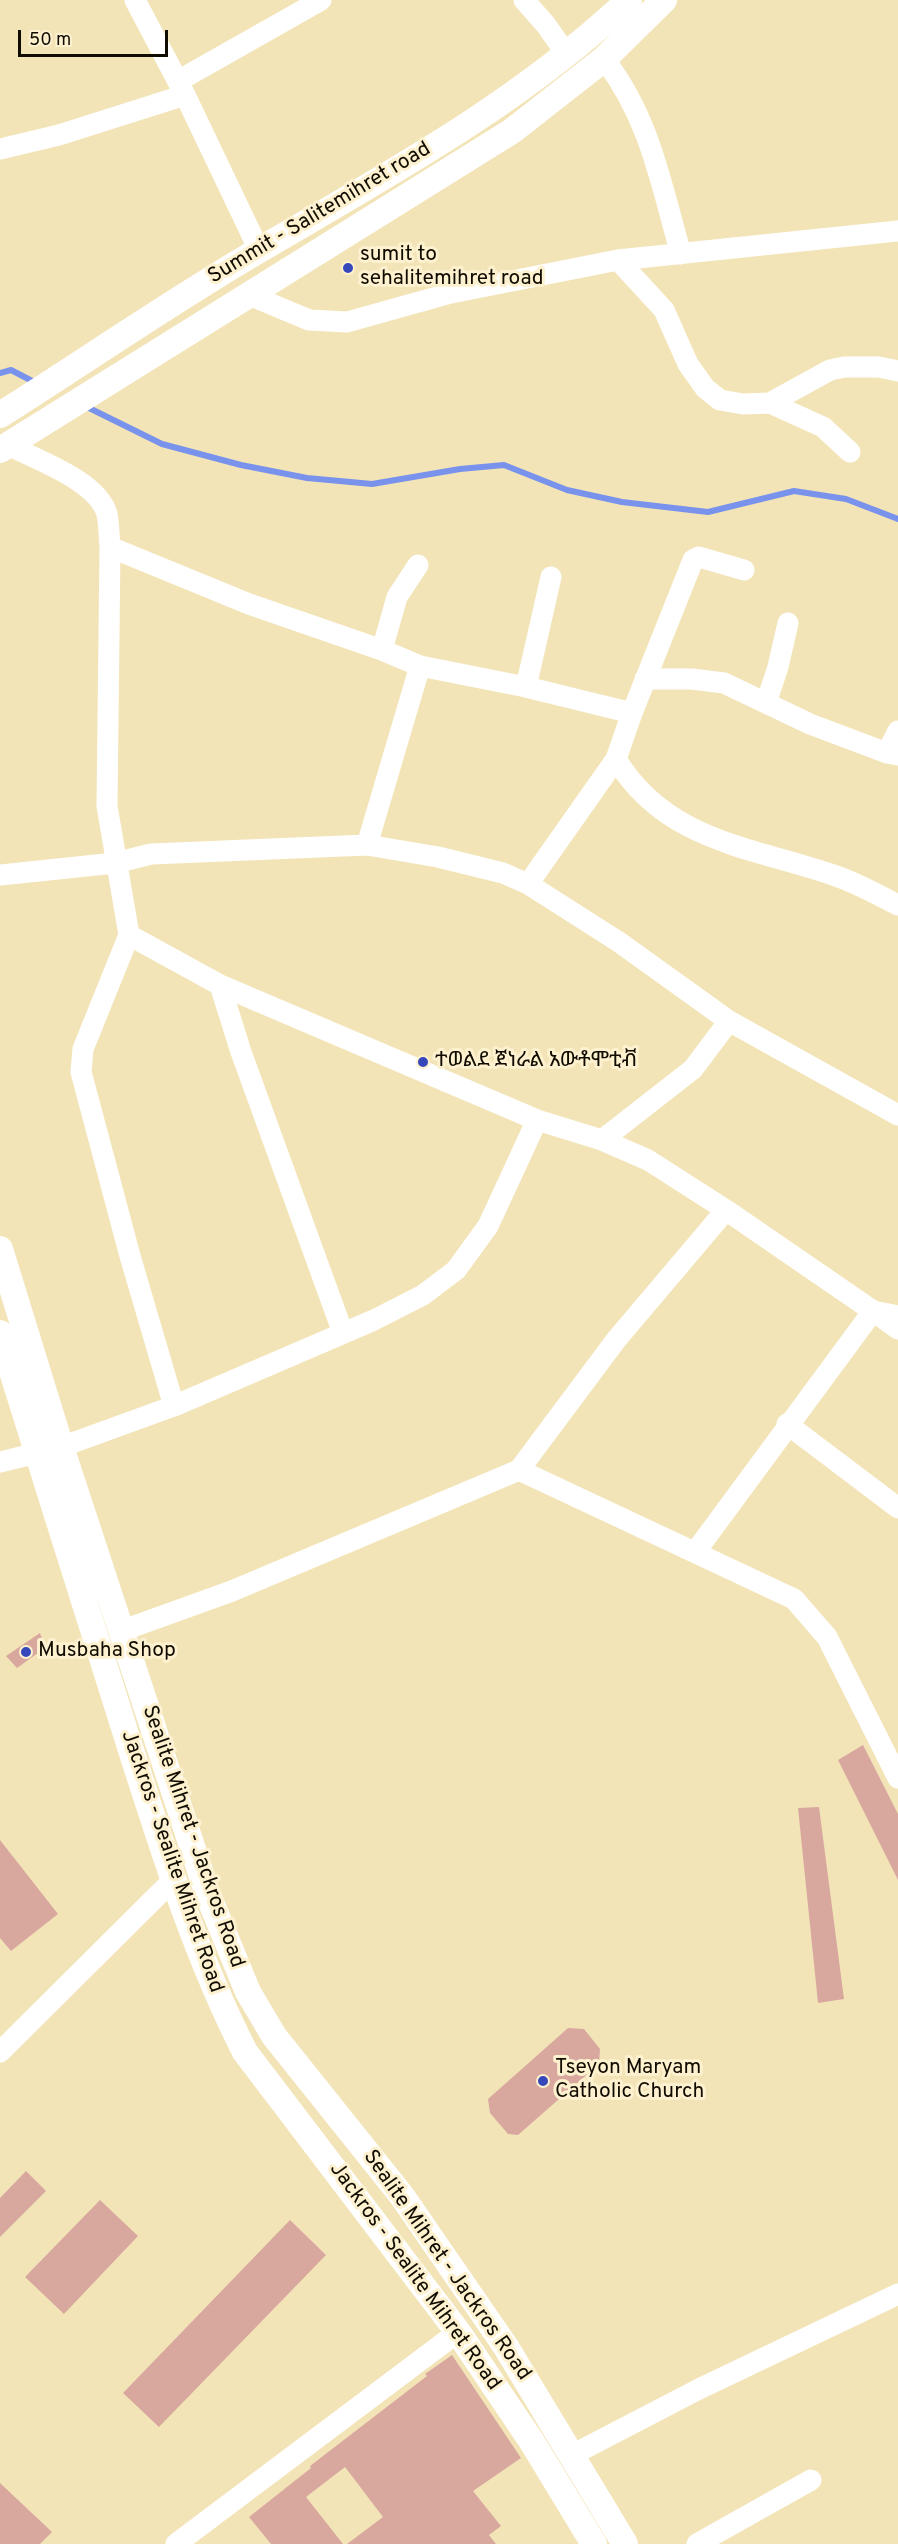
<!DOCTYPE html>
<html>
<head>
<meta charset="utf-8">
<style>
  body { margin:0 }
  #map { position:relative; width:898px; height:2544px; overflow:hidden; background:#f3e4b8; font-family:Overpass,sans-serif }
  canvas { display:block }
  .scale { position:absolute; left:18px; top:30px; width:150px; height:27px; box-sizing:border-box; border:3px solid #110c01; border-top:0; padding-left:8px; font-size:18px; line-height:21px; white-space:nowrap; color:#110c01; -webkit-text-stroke:4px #fdf1cf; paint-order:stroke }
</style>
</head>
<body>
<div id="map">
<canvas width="898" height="2544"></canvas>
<div class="scale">50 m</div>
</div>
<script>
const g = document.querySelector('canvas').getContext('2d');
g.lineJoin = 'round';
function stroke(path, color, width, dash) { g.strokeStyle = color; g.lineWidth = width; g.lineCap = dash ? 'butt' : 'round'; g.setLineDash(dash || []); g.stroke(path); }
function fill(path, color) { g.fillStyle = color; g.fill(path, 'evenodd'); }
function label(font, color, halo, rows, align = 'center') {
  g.font = font + ' Overpass,"Noto Sans Ethiopic",sans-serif'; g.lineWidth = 6; g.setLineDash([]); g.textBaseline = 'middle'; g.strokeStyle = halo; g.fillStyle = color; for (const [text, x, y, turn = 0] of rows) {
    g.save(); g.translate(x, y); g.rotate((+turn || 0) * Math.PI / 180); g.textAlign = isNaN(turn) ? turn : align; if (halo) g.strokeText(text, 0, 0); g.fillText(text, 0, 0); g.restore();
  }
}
const stream = new Path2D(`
  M0,373l11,-3 27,14
  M85,406l77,38 79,21 66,13 65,6 88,-15 44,-4 63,25 55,12 86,10 86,-21 52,8 52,20`);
const building = new Path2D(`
  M40,1633l5,15 -28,20 -11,-12z
  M863,1745l35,69v66l-60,-120z
  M819,1807l25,192 -26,4 -20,-195z
  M0,1840l58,74 -47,37 -11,-13z
  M568,2028l16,1 16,20 -1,15 -81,71 -10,-1 -18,-21 -2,-14z
  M26,2171l20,20 -46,46v-39z
  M100,2200l38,36 -74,78 -39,-37z
  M290,2220l36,35 -167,172 -36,-34z
  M452,2355l69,103 -48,33 28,35 -12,9 7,9h-149l36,-27 -38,-50 -39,30 37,47h-72l-22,-27 62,-49 -1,-2 117,-90 -2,-2z
  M0,2483l52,49 -12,12h-40z`);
const minor = new Path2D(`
  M135,0l50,95 74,155
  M524,0l22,25 21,30
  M604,59c46,59 57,125 77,195
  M178,81l143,-81
  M0,149l59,-14 126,-40
  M618,260l46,50 24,54 17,24 15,12 23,4 27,-1 60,-33 14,-3h35l19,4
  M247,294l62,26 38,2 104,-29 167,-33 280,-29
  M770,403l53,24 27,25
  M8,445c29,15 90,36 99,69 2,10 2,23 3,33l-3,259 22,129 -46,114 -2,23 49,184 44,150
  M110,547l139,57 133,46 38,16 106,21 106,26
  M744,570l-45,-13 -6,3 -61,153 -16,46c50,83 137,88 220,117 21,7 42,19 62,29
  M382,650l15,-53 21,-32
  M645,679h47l32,4 86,41 77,29 11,2
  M526,687l25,-110
  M766,703l12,-36 10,-44
  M887,753l11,-22
  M367,845l53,-179
  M0,875l115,-12 36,-9 216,-9 71,12 65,16 25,11 91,58 110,79 -36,48 -91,71
  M528,884l88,-125
  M129,935l91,50
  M729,1021l169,94
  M537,1120l65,20 46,20 78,50 147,101 -177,240
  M898,1316l-25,-5 25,18
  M787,1424l111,84
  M0,1462l61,-15 113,-41 200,-86 49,-25 33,-25 32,-44 49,-106 -317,-135 21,67 102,281
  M519,1470l97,-130 110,-130
  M121,1631l111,-40 287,-121 275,129 33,38 71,141
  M0,2052l173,-172
  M572,2455l127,-66 199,-95
  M176,2544l282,-212
  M697,2544l114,-64`);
const major = new Path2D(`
  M0,415c87,-55 172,-114 261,-166 128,-75 260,-147 368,-249
  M0,450l512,-319 92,-72 60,-59
  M0,1249l61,198 147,448 40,97 26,44 128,160 104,151 119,197
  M0,1333c44,139 86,278 131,417 33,103 65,206 114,302l213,280 74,110 62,102`);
const markers = [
  [348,268,6,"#3647ba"],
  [423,1062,6,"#3647ba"],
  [26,1652,6,"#3647ba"],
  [543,2081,6,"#3647ba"]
];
const streetNames = [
  ["Summit - Salitemihret road",320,214,-31],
  ["Sealite Mihret - Jackros Road",192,1837,71],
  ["Jackros - Sealite Mihret Road",171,1862,71],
  ["Sealite Mihret - Jackros Road",446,2266,55],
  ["Jackros - Sealite Mihret Road",414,2277,54]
];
const poiNames = [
  ["sumit to",360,256],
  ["sehalitemihret road",360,280],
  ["ተወልደ ጀነራል አውቶሞቲቭ",435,1062],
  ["Musbaha Shop",38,1652],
  ["Tseyon Maryam",555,2069],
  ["Catholic Church",555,2093]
];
stroke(stream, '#7992ec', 6);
fill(building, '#d8a89f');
stroke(minor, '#fff', 21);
stroke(major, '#fff', 26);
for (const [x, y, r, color] of markers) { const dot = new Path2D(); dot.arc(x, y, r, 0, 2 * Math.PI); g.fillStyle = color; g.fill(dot); stroke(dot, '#fdf1cf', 2); }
label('21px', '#110c01', '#fdf1cf', streetNames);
label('21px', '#110c01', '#fdf1cf', poiNames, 'left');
</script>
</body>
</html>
